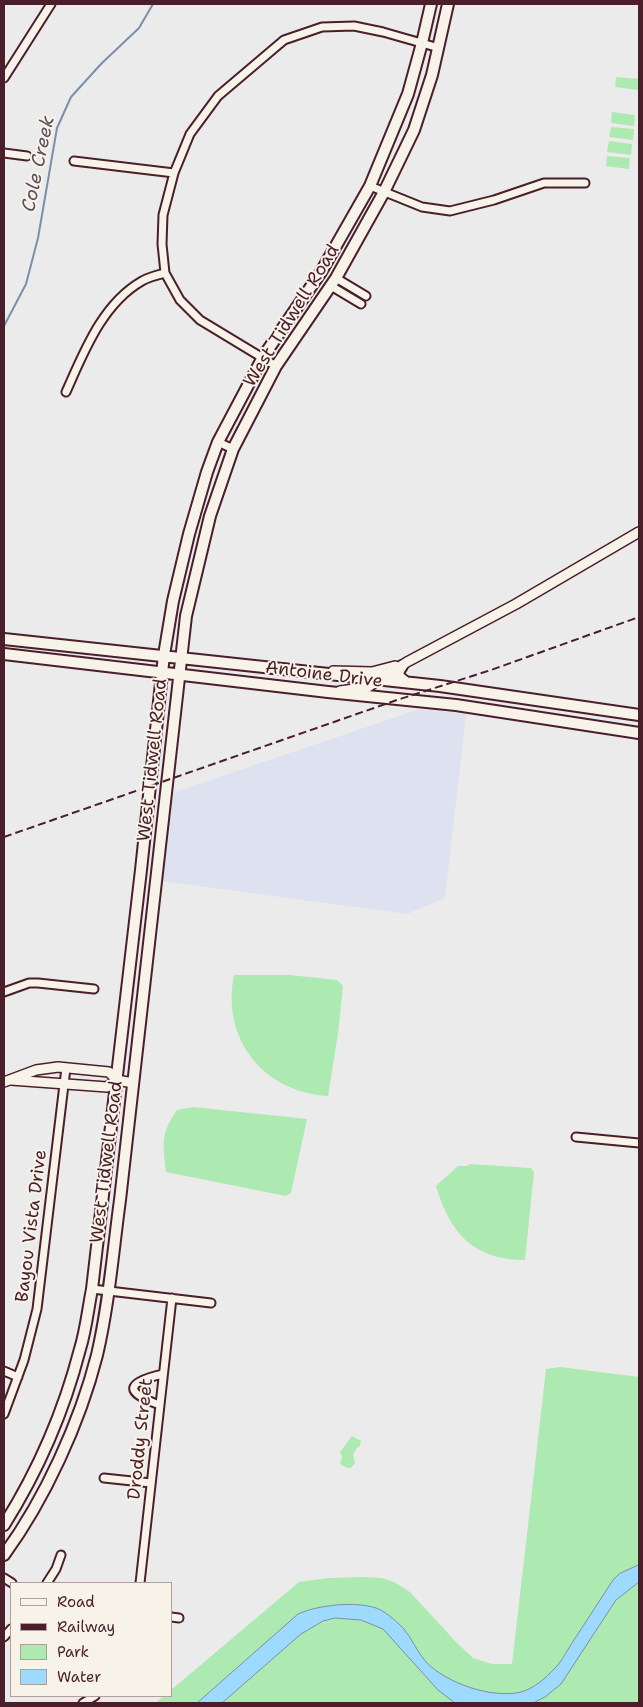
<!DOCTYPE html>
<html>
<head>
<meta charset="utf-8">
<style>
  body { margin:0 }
  #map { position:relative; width:643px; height:1707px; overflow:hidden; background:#ebebec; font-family:"Shantell Sans",sans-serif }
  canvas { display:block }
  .frame { position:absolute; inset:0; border:5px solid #4a1f2b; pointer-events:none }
  .legend { position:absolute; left:10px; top:1582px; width:162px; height:115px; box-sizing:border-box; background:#f7f3e8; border:1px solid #b29e9c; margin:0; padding:6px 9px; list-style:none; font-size:15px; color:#4a1f2b }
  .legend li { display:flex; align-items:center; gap:10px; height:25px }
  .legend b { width:25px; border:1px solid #b29e9c }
</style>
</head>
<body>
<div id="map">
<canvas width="643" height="1707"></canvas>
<div class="frame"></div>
<ul class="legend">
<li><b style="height:6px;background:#f7f3e8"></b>Road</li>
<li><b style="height:6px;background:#4a1f2b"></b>Railway</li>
<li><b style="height:14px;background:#adeab1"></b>Park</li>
<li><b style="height:14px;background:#9ddafe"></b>Water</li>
</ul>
</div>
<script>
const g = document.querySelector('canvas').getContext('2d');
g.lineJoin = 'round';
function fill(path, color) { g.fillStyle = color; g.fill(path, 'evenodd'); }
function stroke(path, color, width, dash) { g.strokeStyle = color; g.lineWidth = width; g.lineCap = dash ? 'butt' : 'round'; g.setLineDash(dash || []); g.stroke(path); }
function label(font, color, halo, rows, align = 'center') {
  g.font = font + ' "Shantell Sans",sans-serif'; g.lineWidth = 4; g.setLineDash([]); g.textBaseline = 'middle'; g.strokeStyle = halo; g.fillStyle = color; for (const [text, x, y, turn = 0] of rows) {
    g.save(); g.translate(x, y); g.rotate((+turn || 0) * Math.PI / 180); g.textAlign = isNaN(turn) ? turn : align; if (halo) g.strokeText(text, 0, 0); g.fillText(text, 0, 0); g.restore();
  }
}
const built = new Path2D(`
  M420,709l46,5 -21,184 -38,16 -245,-33 10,-88z`);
const green = new Path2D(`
  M616,77l23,2 -1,11 -23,-3z
  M612,112l23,3 -1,11 -23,-3z
  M611,127l23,2 -1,11 -24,-3z
  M609,141l23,3 -1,11 -24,-3z
  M607,156l23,2 -1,11 -23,-3z
  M234,975h56l47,5 6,6 -5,48 -10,62c-65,-4 -107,-57 -94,-121z
  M193,1107l114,12 -16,74 -5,3 -120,-24c-3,-29 -6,-37 11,-62z
  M470,1164l61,4 3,4 -9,88c-52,0 -75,-27 -89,-74l22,-20h9z
  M560,1367l79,10v326h-484l9,-7h7v-6l128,-108 30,-4 35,-1 18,1 12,4 16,10 47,51 16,15 19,6h20l34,-295z
  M352,1436l9,5 -1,5 -3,2 -4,6 2,9 -4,5h-4l-7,-4 2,-7 -2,-5z`);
const water = new Path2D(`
  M639,1565v17l-23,18 -55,84 -16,13 -12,6h-78l-17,-13 -55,-61 -22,-9 -26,-2 -12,3 -22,13 -79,69h-25l101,-89c20,-9 57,-13 78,-6 9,3 20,13 27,20 9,10 14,24 23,34 20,21 66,37 95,30 12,-3 25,-14 34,-24 7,-7 13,-19 19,-28 13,-20 26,-40 39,-60l6,-6z`);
const stream = new Path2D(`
  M4,326l22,-42 12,-46 19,-110 14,-31 30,-33 38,-36 14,-24`);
const minor = new Path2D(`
  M4,78l47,-74
  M4,153l23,3
  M74,161l100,12
  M370,186l52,21 28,4 44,-11 50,-17h41
  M336,278l30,18
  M331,286l30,18
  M276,366l-76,-46 -20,-20 -15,-27 -3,-29 1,-29 11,-42 16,-39 28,-38 66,-56 38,-13 32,-1 29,6 56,16
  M66,392c18,-40 36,-88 76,-111 7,-4 15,-6 23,-8
  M218,442l15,7
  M4,992l25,-9h9l56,6
  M576,1137l63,6
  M92,1289l119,14
  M4,1371l14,6
  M160,1405c-38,-13 -33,-23 3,-31
  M4,1414l20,-54 13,-51 29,-241
  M104,1478l47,5
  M4,1578l8,5
  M47,1583l9,-14 5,-14
  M140,1583l32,-285
  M171,1617l8,1
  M4,1637l7,-8
  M83,1703l12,-7`);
const tertiary = new Path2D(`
  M333,671l39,1 23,-6
  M340,691l28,-4 39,-25 109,-58 123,-72
  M11,1080l96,7 10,-7 16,3
  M4,1082l32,-12 22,-3 51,5 8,8`);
const secondary = new Path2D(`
  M4,639l436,47 199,29
  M4,654l324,38 128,13 183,28
  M402,666c-6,8 -4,11 4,16
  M4,1525c34,-54 60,-114 76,-176 6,-19 8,-40 12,-60l49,-419 23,-215 9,-54 16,-67 18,-62 11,-30 45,-85 58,-85 49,-86 38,-92 14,-51 9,-39
  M4,1555c41,-56 76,-133 93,-200 12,-51 16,-104 23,-155l66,-584 24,-100 23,-67 43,-83 60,-88 48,-86 17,-35 13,-27 18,-55 16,-71`);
const rail = new Path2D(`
  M4,837l393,-137 94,-30 148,-53`);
const streetNames = [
  ["West Tidwell Road",292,316,-58],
  ["Antoine Drive",324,675,7],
  ["West Tidwell Road",153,760,-84],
  ["West Tidwell Road",107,1162,-83],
  ["Bayou Vista Drive",32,1226,-83],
  ["Droddy Street",141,1439,-84]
];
const waterNames = [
  ["Cole Creek",39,164,-78]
];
fill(built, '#dde1f0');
fill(green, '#adeab1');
fill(water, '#9ddafe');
stroke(water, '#7c8faa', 1);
stroke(stream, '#7c8faa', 2);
stroke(minor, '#4a1f2b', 11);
stroke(tertiary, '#4a1f2b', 12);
stroke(secondary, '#4a1f2b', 14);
stroke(minor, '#f7f3e8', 7);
stroke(tertiary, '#f7f3e8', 9);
stroke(secondary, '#f7f3e8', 10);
stroke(rail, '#4a1f2b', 2, [8, 4]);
label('18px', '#4a1f2b', '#f7f3e8', streetNames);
label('italic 19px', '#5f4e60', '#f7f3e8', waterNames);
</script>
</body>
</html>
